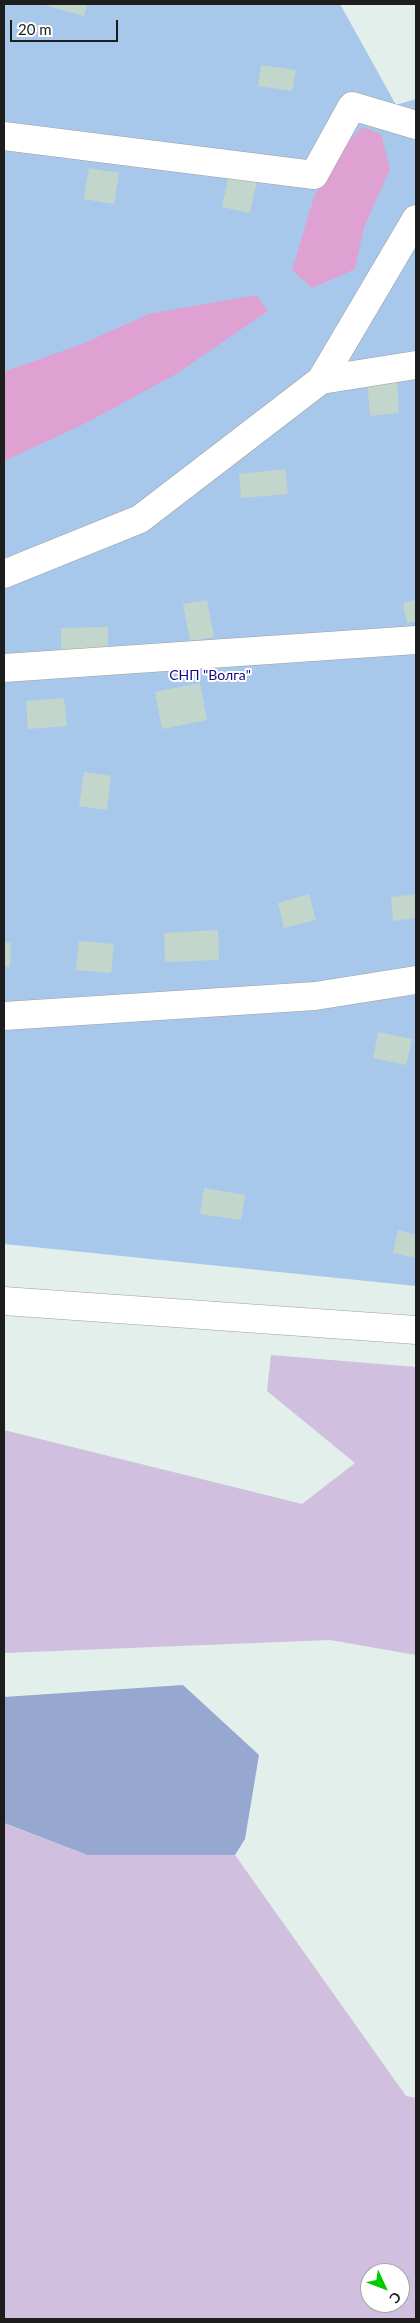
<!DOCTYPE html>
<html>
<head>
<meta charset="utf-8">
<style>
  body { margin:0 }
  #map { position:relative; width:420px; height:2323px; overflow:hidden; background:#e3efeb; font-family:Lato,sans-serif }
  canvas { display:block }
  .frame { position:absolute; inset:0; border:5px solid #1d1d1d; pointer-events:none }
  .north { position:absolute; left:360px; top:2263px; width:50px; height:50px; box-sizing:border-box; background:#fff; border:1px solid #a5a5a5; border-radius:50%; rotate:133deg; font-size:14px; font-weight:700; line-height:20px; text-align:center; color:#1d1d1d }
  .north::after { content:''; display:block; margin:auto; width:18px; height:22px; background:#00cb00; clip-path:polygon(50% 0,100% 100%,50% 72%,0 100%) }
  .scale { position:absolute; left:10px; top:20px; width:108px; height:22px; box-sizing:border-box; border:2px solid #1d1d1d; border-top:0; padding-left:6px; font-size:15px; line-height:18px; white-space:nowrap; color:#1d1d1d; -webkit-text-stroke:4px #fff; paint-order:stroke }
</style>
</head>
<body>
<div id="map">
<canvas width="420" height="2323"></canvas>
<div class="frame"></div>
<div class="north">С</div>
<div class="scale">20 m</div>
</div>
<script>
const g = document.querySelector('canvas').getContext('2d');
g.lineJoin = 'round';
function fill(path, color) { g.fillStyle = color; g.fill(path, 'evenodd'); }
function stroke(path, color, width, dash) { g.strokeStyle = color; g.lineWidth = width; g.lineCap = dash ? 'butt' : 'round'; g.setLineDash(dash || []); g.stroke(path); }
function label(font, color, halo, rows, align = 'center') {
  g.font = font + ' Lato,sans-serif'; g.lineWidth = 4; g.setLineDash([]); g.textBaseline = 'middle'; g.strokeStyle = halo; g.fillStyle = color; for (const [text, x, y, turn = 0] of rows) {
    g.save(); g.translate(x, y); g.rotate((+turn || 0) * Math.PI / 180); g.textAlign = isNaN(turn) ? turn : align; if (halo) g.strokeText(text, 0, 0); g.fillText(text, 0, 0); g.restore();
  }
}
const grass = new Path2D(`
  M4,4h336l56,101 20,-6v1187l-412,-42z`);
const forest = new Path2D(`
  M183,1685l76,70 -14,84 -10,16h-148l-83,-32v-126z`);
const wetland = new Path2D(`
  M271,1355l145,12v288l-86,-15 -326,13v-223l298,74 53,-41 -88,-72z
  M4,1823l83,32h148l171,241 10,2v221h-412zM370,2273h30v30h-30z`);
const water = new Path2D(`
  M362,127l19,7 9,35 -26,58 -9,42 -43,19 -20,-18 22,-73 23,-42z
  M256,295l12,16 -92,63 -90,49 -82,38v-89l78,-28 67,-30z`);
const building = new Path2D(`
  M40,4h47l-3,12z
  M261,65l35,5 -4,21 -34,-5z
  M89,168l30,5 -5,31 -30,-5z
  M229,175l28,5 -7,33 -28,-6z
  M397,379l2,34 -29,3 -3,-35z
  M285,469l3,25 -47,4 -2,-24z
  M207,600l7,37 -24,4 -7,-37z
  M416,600v21l-9,2 -4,-20z
  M108,627v28l-47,1v-28z
  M200,683l7,37 -45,9 -7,-37z
  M64,698l3,28 -39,3 -2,-28z
  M84,772l27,4 -4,34 -28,-4z
  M309,894l7,26 -32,8 -6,-25z
  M416,894v24l-23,3 -2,-24z
  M218,930l1,30 -54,2 -1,-29z
  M79,941l35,3 -3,29 -35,-3z
  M11,942l-1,25h-6v-24z
  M378,1032l34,7 -6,26 -33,-7z
  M204,1188l41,7 -4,25 -41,-6z
  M398,1230l18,5v23l-23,-5z`);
const minor = new Path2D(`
  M4,136l310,39 38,-69 64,19
  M321,380l95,-161
  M4,574l136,-55 181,-139 95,-15
  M4,668l412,-28
  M4,1016l311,-20 101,-16
  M4,1301l412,29`);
const parkNames = [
  ["СНП \"Волга\"",210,675]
];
fill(grass, '#a7c8eb');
fill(forest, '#96a7d0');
fill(wetland, '#d0bfde');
fill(water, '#dea1d1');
fill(building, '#c3d6cb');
stroke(minor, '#9e9e9e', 29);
stroke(minor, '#fff', 28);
label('14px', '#12087f', '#fff', parkNames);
</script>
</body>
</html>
